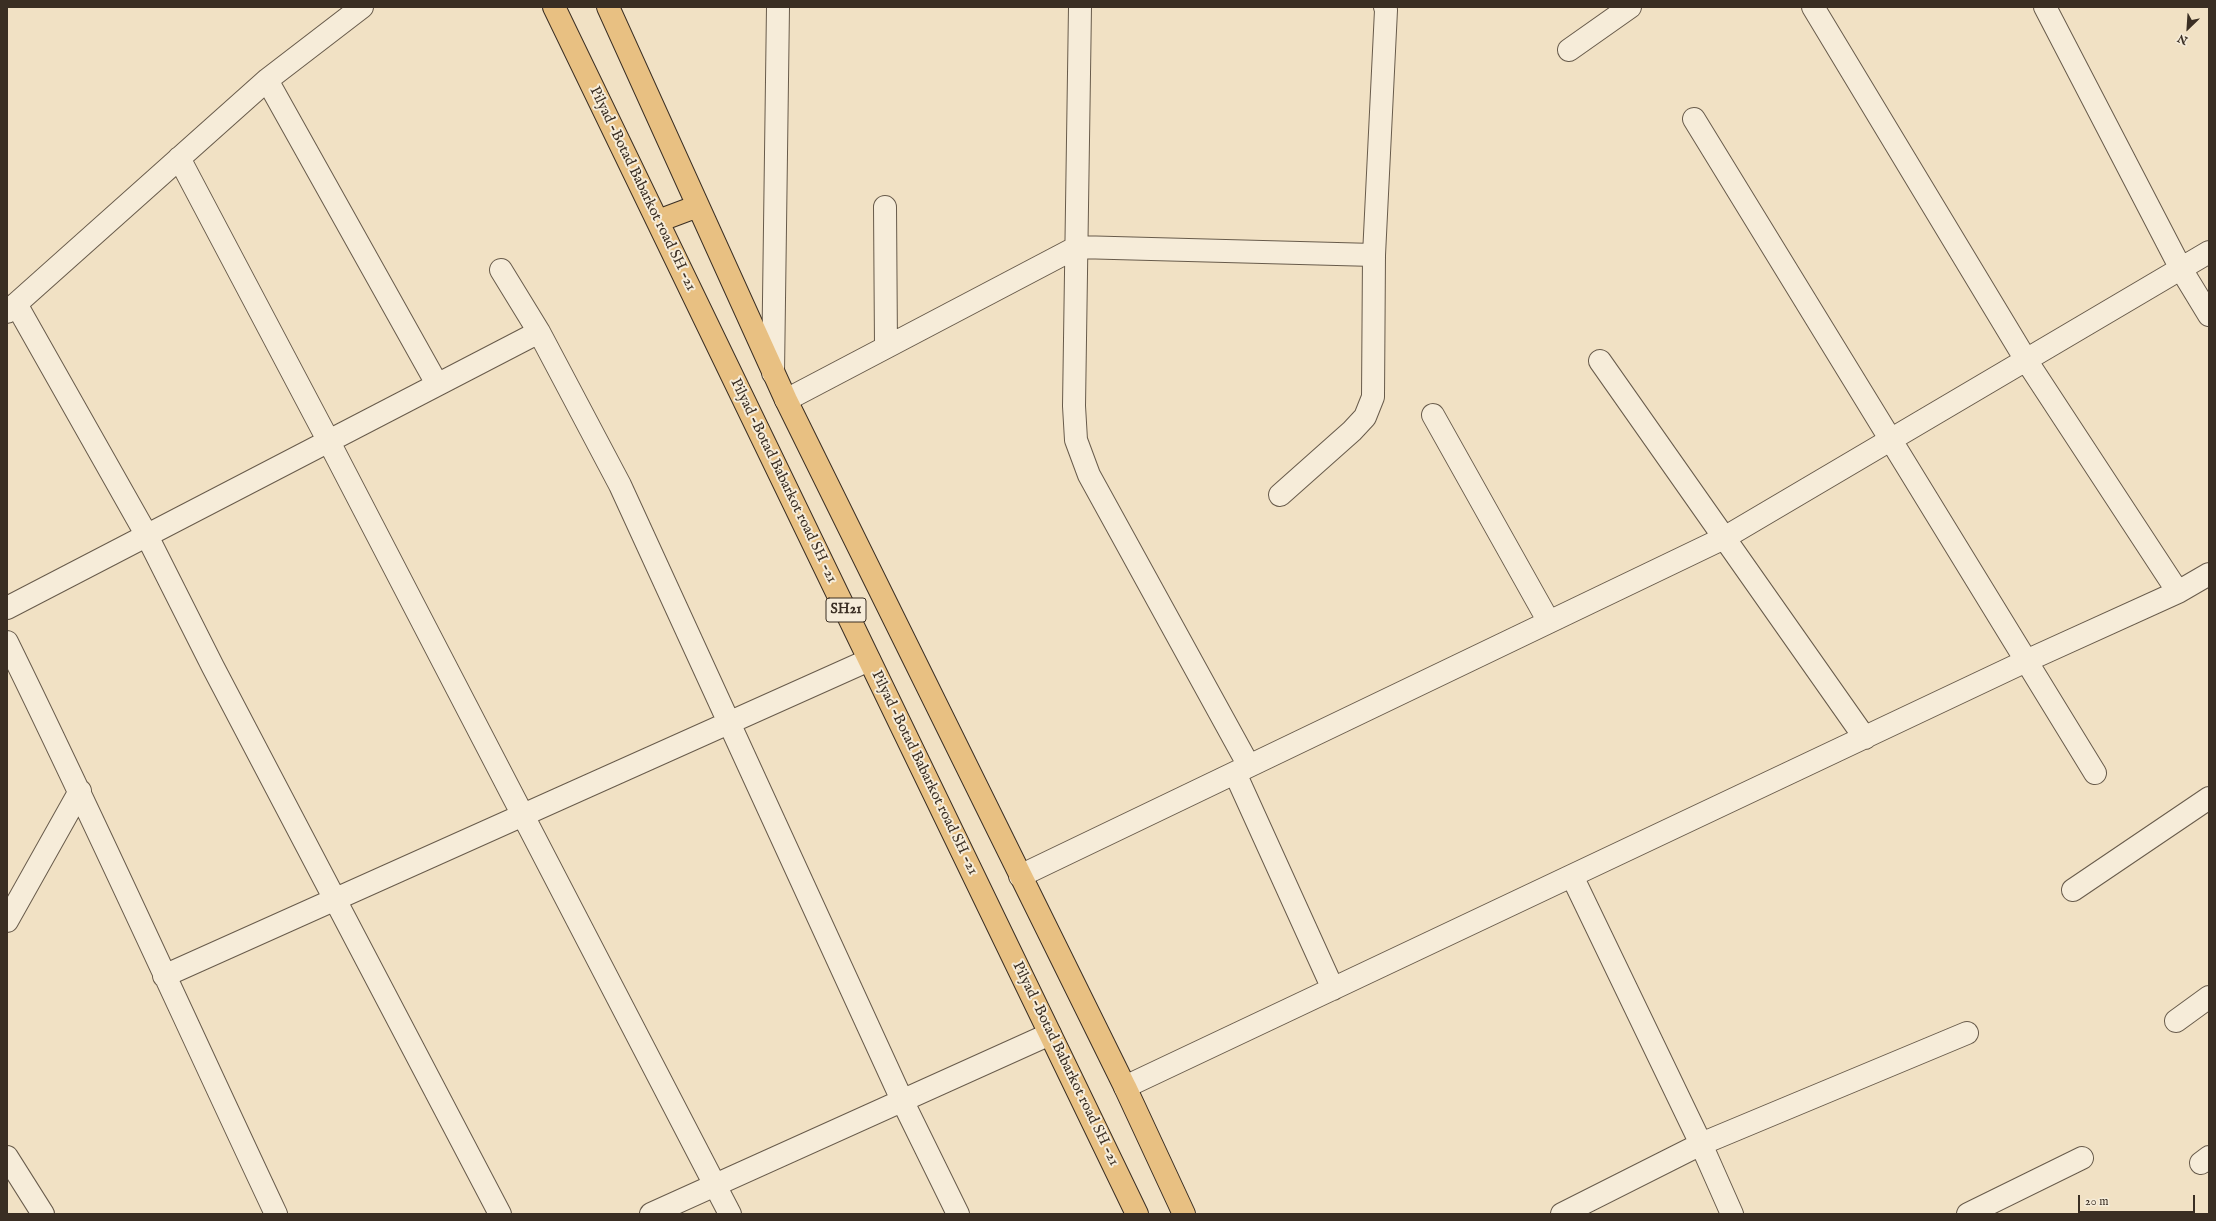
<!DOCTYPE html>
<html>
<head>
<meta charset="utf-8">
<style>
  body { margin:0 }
  #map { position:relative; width:2216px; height:1221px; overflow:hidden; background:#f1e1c4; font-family:"IM FELL English",serif }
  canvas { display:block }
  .frame { position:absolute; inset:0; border:8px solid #3a2e23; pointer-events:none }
  .north { position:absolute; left:2168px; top:8px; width:40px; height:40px; -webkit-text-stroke:3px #f6ecd9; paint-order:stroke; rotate:205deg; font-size:11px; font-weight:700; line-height:16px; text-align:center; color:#3a2e23 }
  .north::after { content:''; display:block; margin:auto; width:14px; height:18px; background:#3a2e23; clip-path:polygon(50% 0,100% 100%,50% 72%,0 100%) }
  .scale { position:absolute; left:2078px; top:1195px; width:117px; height:18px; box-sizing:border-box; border:2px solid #3a2e23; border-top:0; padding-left:5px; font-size:12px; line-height:14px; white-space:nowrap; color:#3a2e23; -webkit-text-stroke:3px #f6ecd9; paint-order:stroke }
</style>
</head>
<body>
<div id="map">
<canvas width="2216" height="1221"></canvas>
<div class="frame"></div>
<div class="north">N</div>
<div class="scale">20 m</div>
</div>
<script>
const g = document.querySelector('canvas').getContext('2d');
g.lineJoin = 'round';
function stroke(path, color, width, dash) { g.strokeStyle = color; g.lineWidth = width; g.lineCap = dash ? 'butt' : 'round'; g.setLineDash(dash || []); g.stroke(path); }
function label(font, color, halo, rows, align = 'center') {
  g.font = font + ' "IM FELL English",serif'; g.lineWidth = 4; g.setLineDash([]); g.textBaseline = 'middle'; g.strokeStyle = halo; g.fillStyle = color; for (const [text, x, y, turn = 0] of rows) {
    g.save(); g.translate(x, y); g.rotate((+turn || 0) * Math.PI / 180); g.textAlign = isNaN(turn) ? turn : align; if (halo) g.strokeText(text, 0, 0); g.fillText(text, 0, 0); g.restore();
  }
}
const minor = new Path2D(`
  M1080,7l-6,399 2,34 13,35 160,291
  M1813,7l213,353 152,232
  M2045,7l136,262 28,46
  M1569,50l61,-43
  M267,80l170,304
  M1694,119l401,654
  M179,158l149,282 402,774
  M885,207l1,140
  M501,270l38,62 81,153 282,615 56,114
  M16,304l130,230 67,133 287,547
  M7,312l260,-232 95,-73
  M1600,361l265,377
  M773,373l5,-366
  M786,400l291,-153 297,8
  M1433,415l116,207
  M1280,495l72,-64 13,-14 8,-20 1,-142 12,-245 -1,-3
  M7,608l532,-276
  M7,642c93,189 179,381 269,572
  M1235,773l98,216
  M1020,876l704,-338 485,-286
  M1572,876l129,268 31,70
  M2073,890l136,-92
  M7,921l73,-130
  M164,976l705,-316
  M2176,1021l33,-24
  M1125,1087l901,-426 152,-69 31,-18
  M7,1157l36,57
  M2201,1163l8,-6
  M651,1214l399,-180
  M1562,1214l139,-70 266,-111
  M1968,1214l114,-56`);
const primary = new Path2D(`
  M554,7l583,1207
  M608,7l178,393 339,687 59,127
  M658,221l40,-15`);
const shields = [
  [846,610,40]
];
const shieldNames = [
  ["SH21",846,610]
];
const streetNames = [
  ["Pilyad -Botad Babarkot road SH -21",642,189,64],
  ["Pilyad -Botad Babarkot road SH -21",783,481,64],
  ["Pilyad -Botad Babarkot road SH -21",924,773,64],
  ["Pilyad -Botad Babarkot road SH -21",1065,1064,64]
];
stroke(minor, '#685b4b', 24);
stroke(primary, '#3a2e23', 24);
stroke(minor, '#f6ecd9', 22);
stroke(primary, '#e8c082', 22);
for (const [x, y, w] of shields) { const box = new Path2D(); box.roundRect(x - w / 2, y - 12, w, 24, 3); g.fillStyle = '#f6ecd9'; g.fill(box); stroke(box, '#3a2e23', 1); }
label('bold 14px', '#3a2e23', null, shieldNames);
label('15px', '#3a2e23', '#f6ecd9', streetNames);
</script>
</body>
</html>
